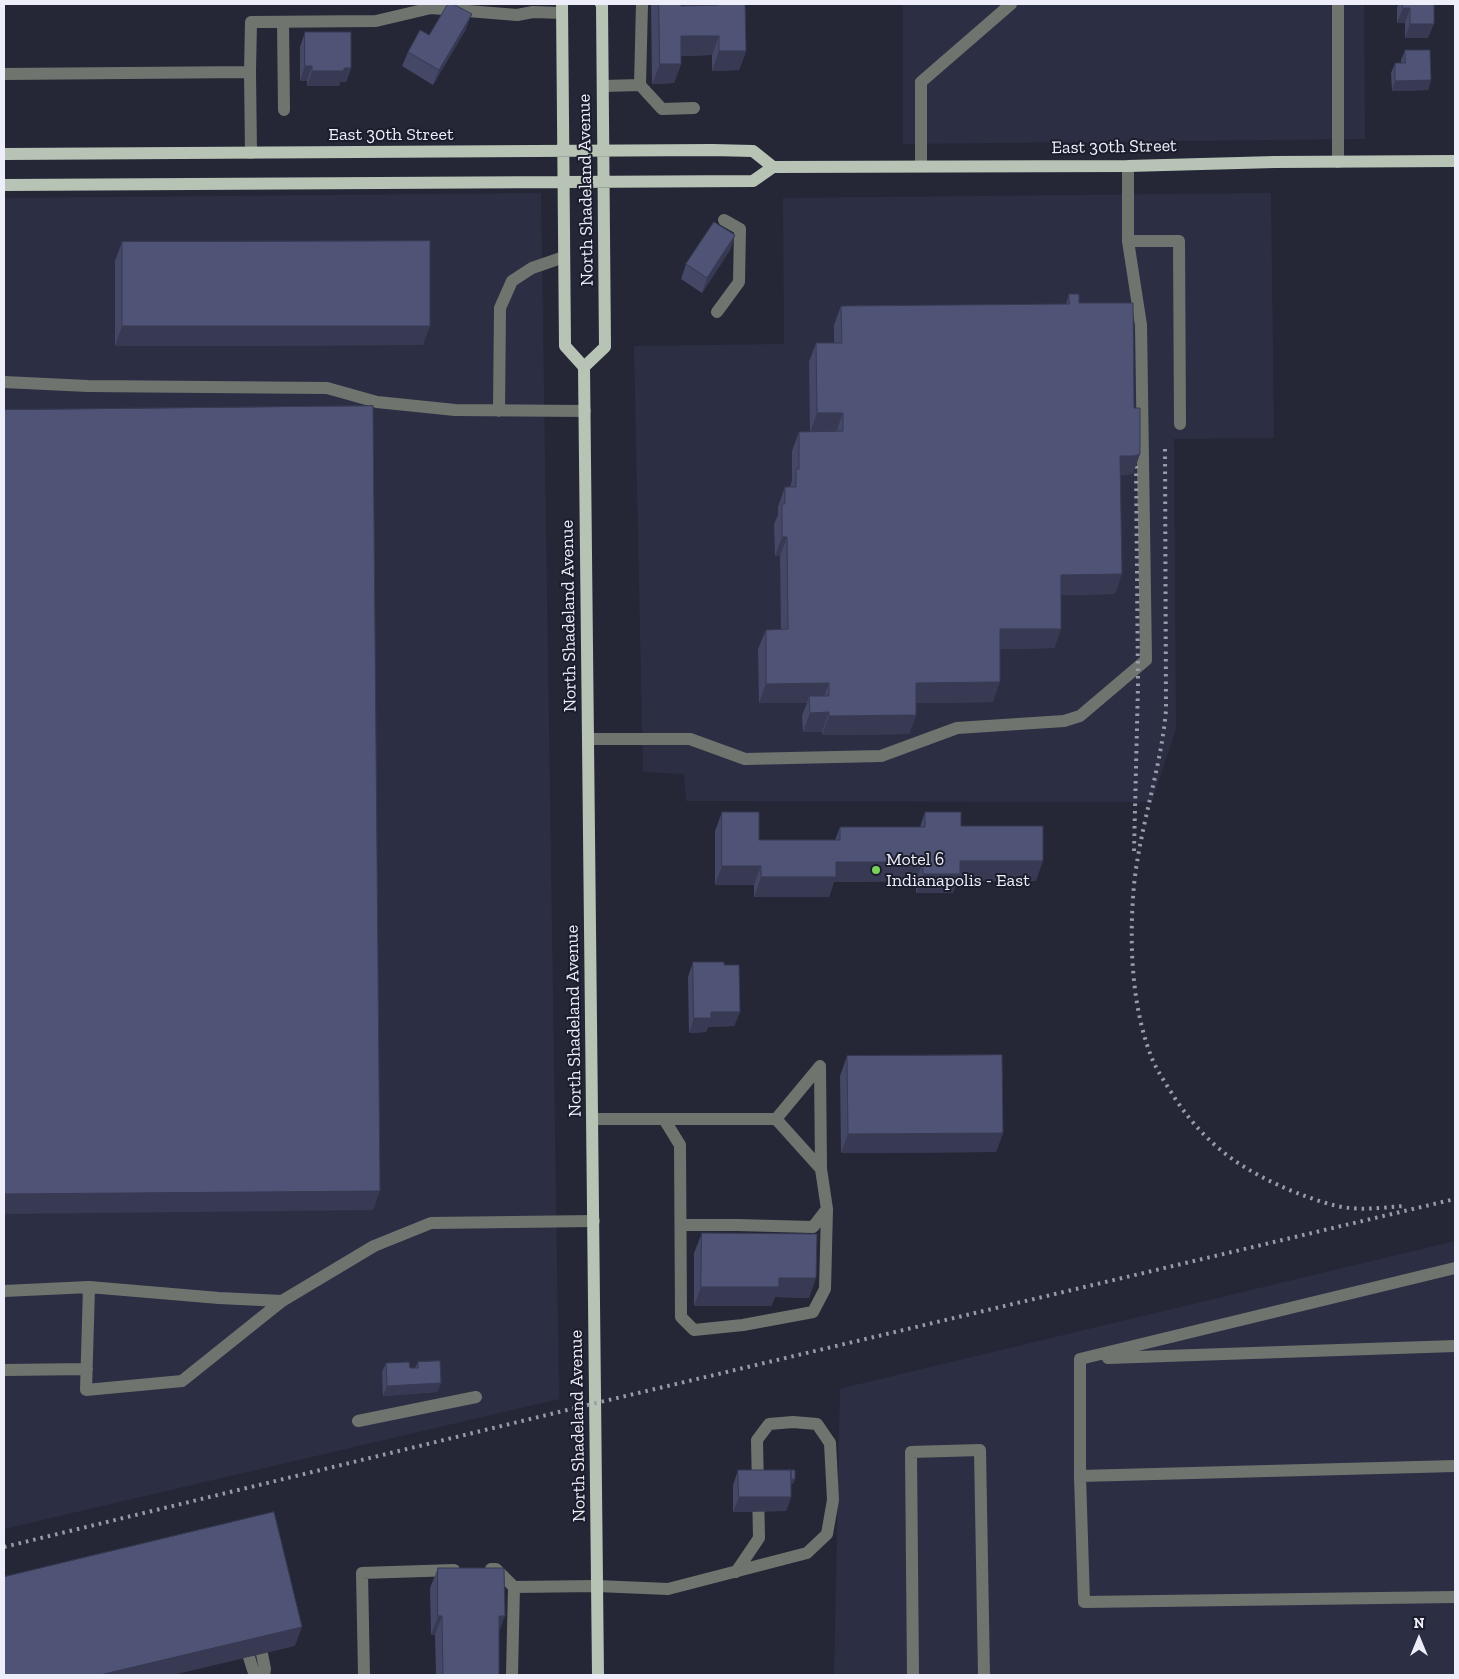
<!DOCTYPE html>
<html>
<head>
<meta charset="utf-8">
<style>
  body { margin:0 }
  #map { position:relative; width:1459px; height:1679px; overflow:hidden; background:#252736; font-family:"Zilla Slab",serif }
  canvas { display:block }
  .frame { position:absolute; inset:0; border:5px solid #edeef9; pointer-events:none }
  .north { position:absolute; left:1394px; top:1614px; width:50px; height:50px; -webkit-text-stroke:4px #1b1d2c; paint-order:stroke; rotate:0deg; font-size:14px; font-weight:700; line-height:20px; text-align:center; color:#edeef9 }
  .north::after { content:''; display:block; margin:auto; width:18px; height:22px; background:#edeef9; clip-path:polygon(50% 0,100% 100%,50% 72%,0 100%) }
</style>
</head>
<body>
<div id="map">
<canvas width="1459" height="1679"></canvas>
<div class="frame"></div>
<div class="north">N</div>
</div>
<script>
const g = document.querySelector('canvas').getContext('2d');
g.lineJoin = 'round';
function fill(path, color) { g.fillStyle = color; g.fill(path, 'evenodd'); }
function stroke(path, color, width, dash) { g.strokeStyle = color; g.lineWidth = width; g.lineCap = dash ? 'butt' : 'round'; g.setLineDash(dash || []); g.stroke(path); }
function label(font, color, halo, rows, align = 'center') {
  g.font = font + ' "Zilla Slab",serif'; g.lineWidth = 4; g.setLineDash([]); g.textBaseline = 'middle'; g.strokeStyle = halo; g.fillStyle = color; for (const [text, x, y, turn = 0] of rows) {
    g.save(); g.translate(x, y); g.rotate((+turn || 0) * Math.PI / 180); g.textAlign = isNaN(turn) ? turn : align; if (halo) g.strokeText(text, 0, 0); g.fillText(text, 0, 0); g.restore();
  }
}
const built = new Path2D(`
  M903,4h461l1,135 -462,5z
  M541,193l18,1206 -555,130v-1331z
  M1271,193l3,245 -100,1 2,290 -24,73 -466,-1 -2,-27 -41,-2 -9,-426 150,-2 -1,-146z
  M1455,1241v434h-621l6,-285 7,-3z`);
const minor = new Path2D(`
  M1338,4v158
  M283,22l1,88
  M250,72l1,-50 125,-1 55,-13 86,7 16,-3 29,1
  M4,74l246,-2 1,81
  M640,85l22,24 32,-1
  M603,86l37,-1 2,-81
  M921,166v-84l90,-78
  M1128,241h51l1,183
  M717,312l22,-30 1,-53 -16,-9
  M4,382l84,4 239,2 50,14 78,8 130,1
  M499,411l1,-103 12,-27 20,-13 32,-11
  M588,739h102l55,20 136,-3 76,-28 107,-7 16,-5 66,-56 -5,-335 -13,-84v-75
  M593,1119h183l44,-53 1,103 -45,-50
  M664,1119l16,26 1,172 13,13 49,-5 70,-13 12,-23 2,-80 -6,-40
  M681,1225h56l76,2 14,-18
  M1455,1268l-375,91v117l4,126 371,-5
  M4,1291l85,-4
  M282,1301l-63,-3 -130,-11 -3,103 96,-9 100,-80 92,-55 57,-23 163,-2
  M1108,1358l347,-12
  M4,1370l83,-1
  M358,1421l118,-24
  M1080,1476l375,-10
  M491,1569h5l18,18 83,-1 71,3 139,-36 20,-19 6,-34 -3,-57 -13,-19 -24,-2 -24,2 -12,16 2,98 -23,34
  M262,1654l3,15 -1,6
  M249,1657l4,13 4,5
  M364,1675l-2,-102 92,-3
  M512,1675l2,-88
  M913,1675l-2,-223 69,-2 4,225`);
const major = new Path2D(`
  M562,4l3,342 19,21 14,1308
  M4,154l708,-4 41,1 20,16
  M4,185l749,-4 20,-14 355,-1 147,-4 180,-1
  M584,367l21,-20 -3,-342 -1,-1`);
const rail = new Path2D(`
  M1165,449l1,261c-5,59 -26,116 -32,175 -5,56 -3,123 19,176 6,13 15,26 23,39 33,48 67,71 121,93 17,6 36,14 54,15 18,2 36,-1 53,-2
  M1134,851l4,-166 -2,-223
  M4,1547l592,-144 859,-204`);
const wall = new Path2D(`
  M651,4h30v2l33,-1v-1h31l1,47 -7,19 -27,1v-16l-31,1v8l-7,19 -22,1z
  M1399,4h35l-6,34h-23v-15h-8v-16z
  M466,29l-33,56 -31,-19 6,-14 21,-17z
  M305,32l46,36 -5,14h-6l-1,4h-32v-5h-7v-34z
  M1405,50l26,30 -3,10 -36,1 -1,-18 4,-10h6v-3z
  M735,235l-5,15 -28,43 -21,-14 5,-15z
  M122,242l301,103 -308,1v-85z
  M1069,294l10,9 55,105 6,46 -7,19 -6,2h-6l-6,119 -54,1v34l-7,19 -54,1 -7,53 -77,1v12l-7,19 -87,1v-3h-19l-1,-17 5,-12h-48l-1,-54 8,-19h15l-1,-74h-5l-1,-32 4,-9v-8l7,-20h5l2,-7v-29l7,-19h11l-1,-70 7,-19h18v-18l7,-19 225,-2z
  M722,812l37,28h76l5,-13h80l5,-15 36,14 75,55h-79l-4,12h-37v-12l-82,1 -5,15h-75v-12h-39v-54z
  M693,962l31,3 16,47 -6,14 -26,1 -2,5 -17,1 -1,-56z
  M847,1056l156,77 -7,19 -155,1 -1,-77z
  M702,1233l107,65 -34,-1 -4,9h-77v-53z
  M418,1362l23,21 -4,9 -54,4 -1,-24 4,-9 24,5h5z
  M738,1470l57,9 -2,5h-2v13l-5,14 -53,1v-27z
  M438,1568l61,64v43h-63l-1,-40h-4l-1,-47z`);
const shadedWall = new Path2D(`
  M1403,8h7l-5,15h-8z
  M472,14l-6,15 -33,56 6,-15z
  M1410,24h24l-6,14h-23z
  M681,36h38l-7,19 -39,1z
  M719,51h27l-7,19 -27,1z
  M660,64h21l-7,19 -22,1z
  M305,66h7l-5,15h-7z
  M344,68h7l-5,14h-6l-1,4h-32l5,-15z
  M1431,80l-3,10 -36,1 3,-10z
  M735,235l-5,15 -28,43 5,-15z
  M122,326h308l-7,19 -308,1z
  M817,413h26l-7,19 -26,1z
  M1140,454l-7,19 -6,2h-14l7,-19z
  M782,537h5l-7,19h-5z
  M1122,574l-7,20 -61,1 7,-20z
  M1000,629h61l-7,19 -61,1z
  M1000,682l-7,20 -84,1 7,-20z
  M829,683l-7,19 -13,-6 -2,7h-48l7,-19z
  M829,712l-7,20h-19l7,-19z
  M916,715l-7,19 -87,1 7,-19z
  M960,861h83l-7,20h-79l-4,12h-37l7,-19z
  M836,862h87l-7,19 -82,1 -5,15h-75l7,-20z
  M722,866h39l-7,19h-39z
  M711,1012h29l-6,14 -26,1 -2,5 -17,1 5,-15z
  M1003,1133l-7,19 -155,1 7,-19z
  M380,1191l-7,19 -369,4v-20z
  M779,1278h37l-7,20 -34,-1 -4,9h-77l7,-19z
  M441,1383l-4,9 -54,4 4,-10z
  M787,1479h8l-2,5h-8z
  M739,1497h52l-5,14 -53,1z
  M438,1616h4l-7,19h-4z
  M499,1616h6l-7,19z
  M302,1627l-7,19 -122,29h-73z`);
const building = new Path2D(`
  M448,4h5l19,10 -33,56 -31,-18 12,-22 9,5z
  M659,4h22v2l38,-1v-1h26l1,47h-27v-15h-38v28h-21z
  M1403,4h31v20h-24v-16h-7z
  M305,32h46v36h-7v3h-32v-5h-7z
  M1405,50h25l1,30 -36,1v-18h10z
  M714,222l21,13 -28,43 -21,-14z
  M430,241v85h-308v-84z
  M1069,294h10v9h54l1,105h6v46l-6,2h-14l2,118 -61,1v54h-61v53l-84,1v32l-87,1v-4l-19,1 -1,-17h20v-13l-63,1v-54l22,-1 -1,-92h-5v-33h3v-17h11v-18h3v-37l44,-1v-18h-26l-1,-70h26l-1,-37 228,-2z
  M373,406l7,785 -376,3v-784z
  M722,812h37v28h81v-13h85v-15h36v14h82v35h-83v13h-37v-12h-87v15h-75v-11h-39z
  M693,962h31v3h15l1,47h-29v6h-17z
  M1002,1055l1,78 -155,1 -1,-78z
  M702,1233l115,1 -1,44h-37v9h-78z
  M440,1361l1,22 -54,3 -1,-23 23,-1 1,6h8v-6z
  M738,1470h53v27h-52z
  M787,1470h8v9h-4v-9z
  M274,1512l28,115 -202,48h-96v-98z
  M438,1568h66l1,48h-6v59h-56l-1,-59h-4z`);
const markers = [
  [876,870,5,"#78d259"]
];
const streetNames = [
  ["East 30th Street",391,135],
  ["East 30th Street",1114,147,-1],
  ["North Shadeland Avenue",586,190,-91],
  ["North Shadeland Avenue",569,616,-91],
  ["North Shadeland Avenue",574,1021,-91],
  ["North Shadeland Avenue",578,1426,-91]
];
const poiNames = [
  ["Motel 6",886,860],
  ["Indianapolis - East",886,881]
];
fill(built, '#2c2f44');
stroke(minor, '#6f756e', 12);
stroke(major, '#b7c3b4', 12);
stroke(rail, '#9a9ba8', 4, [2.5, 5]);
fill(wall, '#444765');
fill(shadedWall, '#373a52');
fill(building, '#4f5375');
stroke(building, '#373a52', 1);
for (const [x, y, r, color] of markers) { const dot = new Path2D(); dot.arc(x, y, r, 0, 2 * Math.PI); g.fillStyle = color; g.fill(dot); stroke(dot, '#1b1d2c', 2); }
label('18px', '#edeef9', '#1b1d2c', streetNames);
label('18px', '#edeef9', '#1b1d2c', poiNames, 'left');
</script>
</body>
</html>
